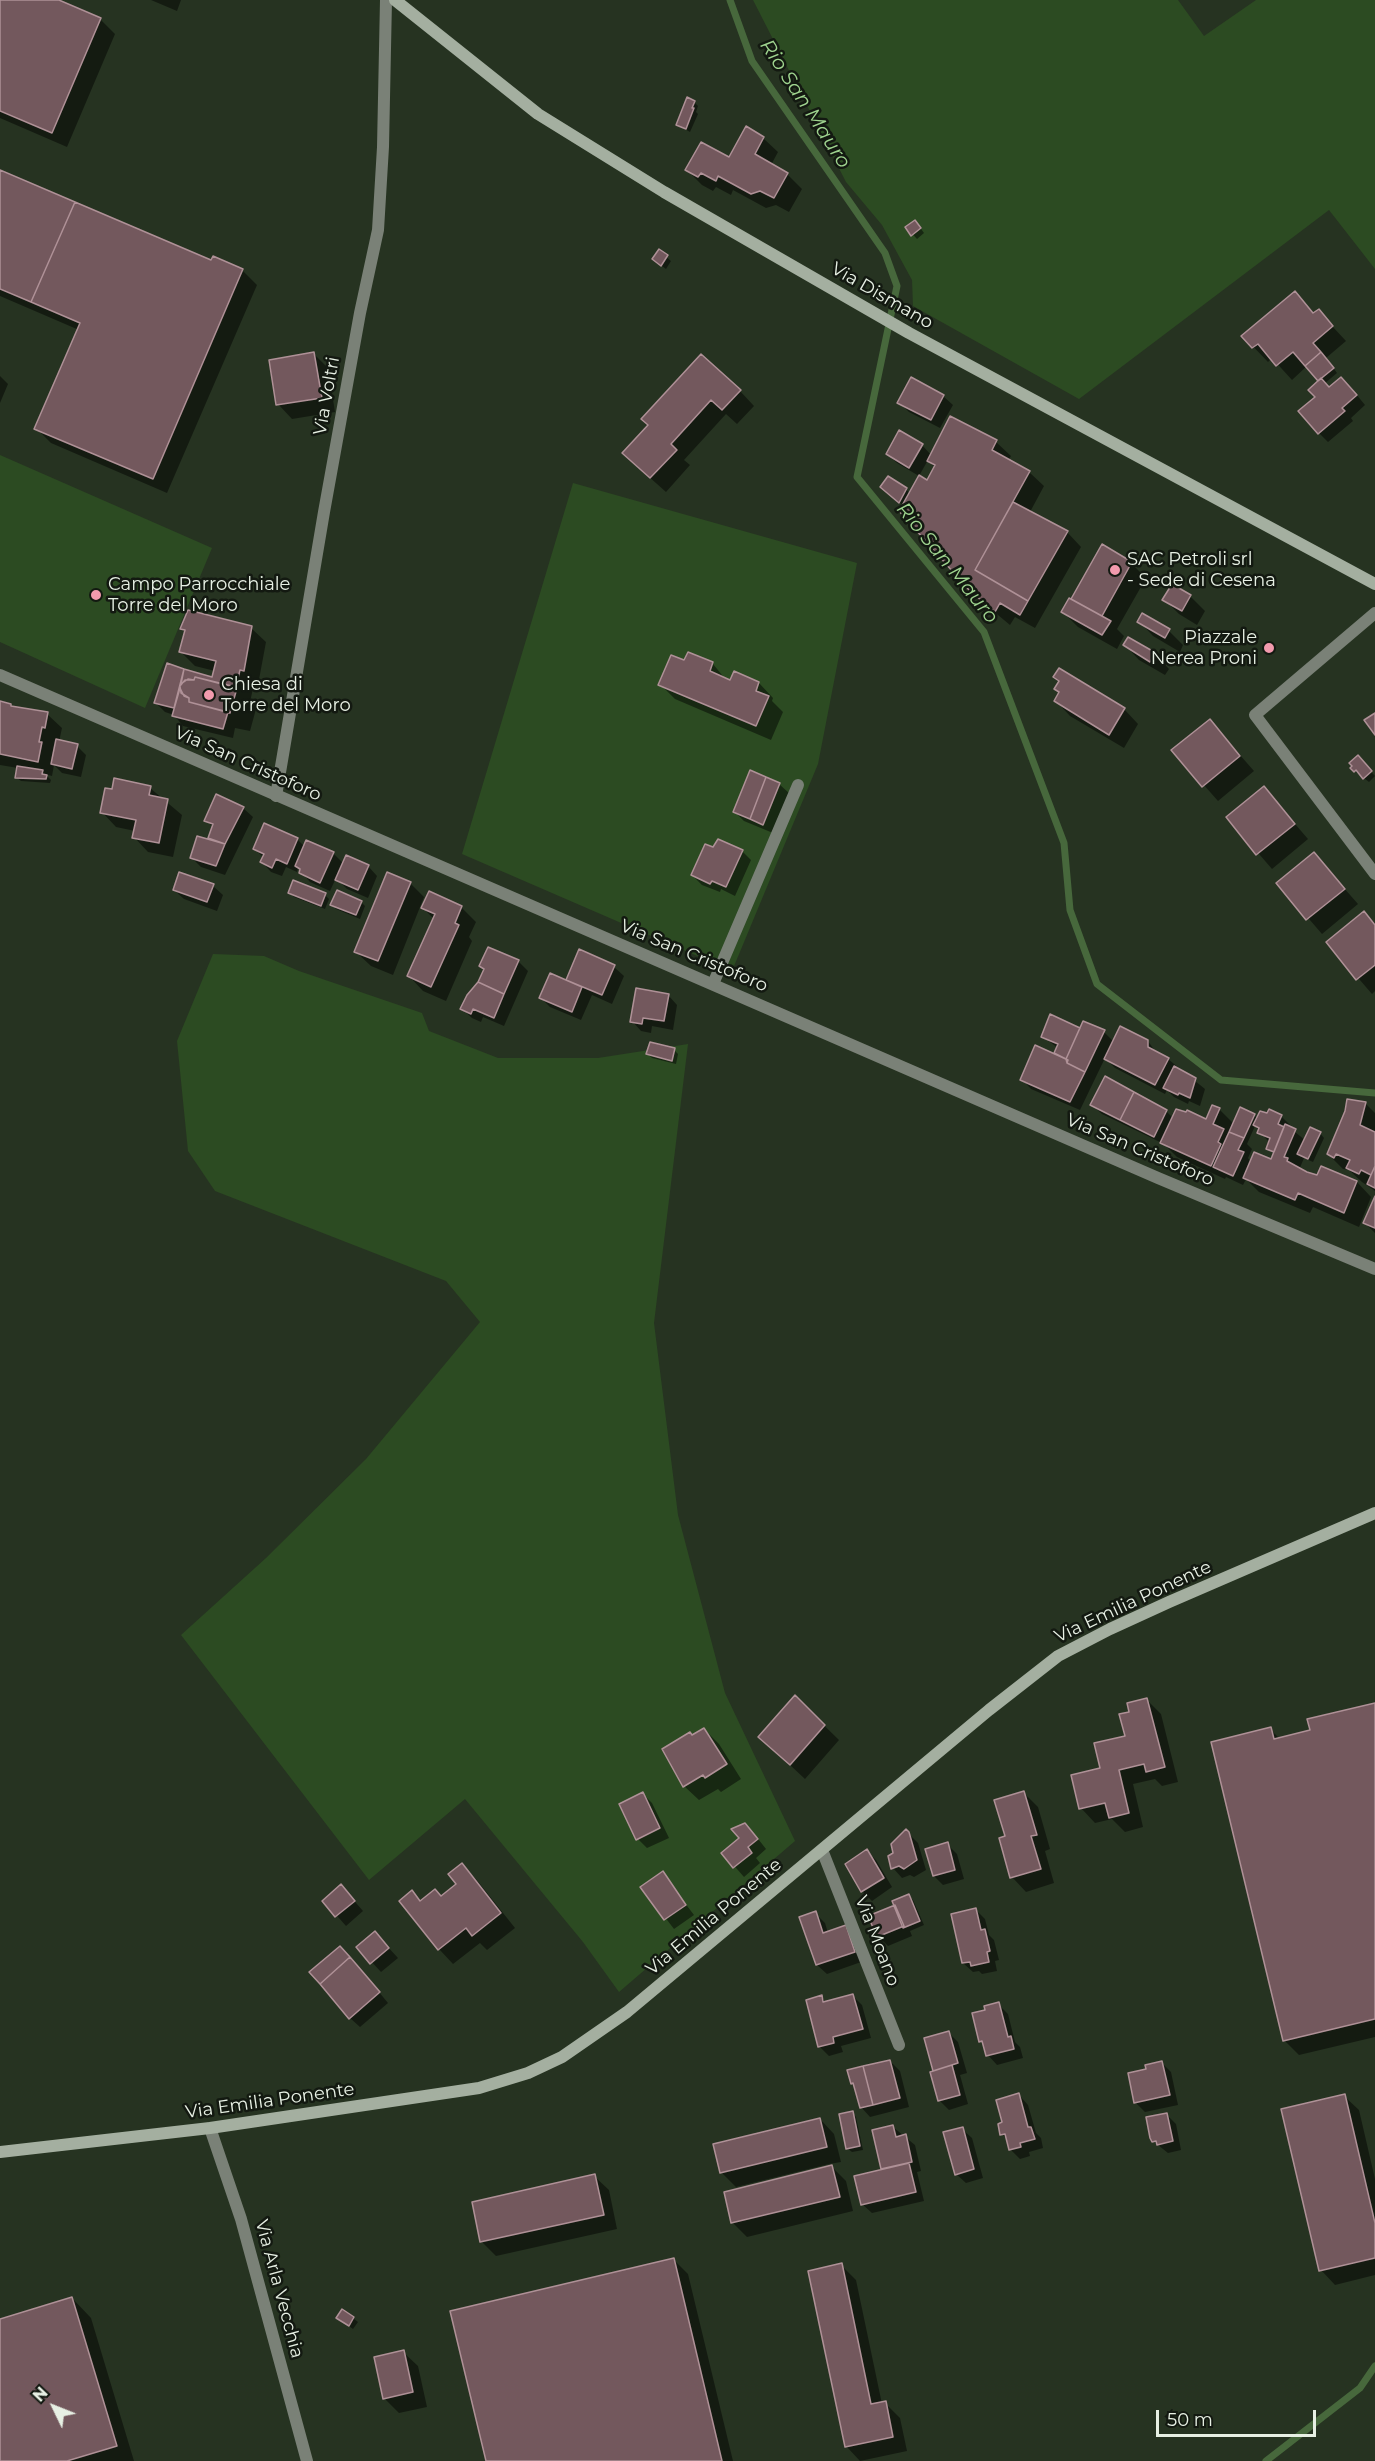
<!DOCTYPE html>
<html>
<head>
<meta charset="utf-8">
<style>
  body { margin:0 }
  #map { position:relative; width:1375px; height:2461px; overflow:hidden; background:#263321; font-family:Montserrat,sans-serif }
  canvas { display:block }
  .north { position:absolute; left:24px; top:2377px; width:60px; height:60px; -webkit-text-stroke:4px #131911; paint-order:stroke; rotate:313deg; font-size:16px; font-weight:700; line-height:24px; text-align:center; color:#e7f0e4 }
  .north::after { content:''; display:block; margin:auto; width:21px; height:27px; background:#e7f0e4; clip-path:polygon(50% 0,100% 100%,50% 72%,0 100%) }
  .scale { position:absolute; left:1156px; top:2410px; width:160px; height:27px; box-sizing:border-box; border:3px solid #e7f0e4; border-top:0; padding-left:8px; font-size:18px; line-height:21px; white-space:nowrap; color:#e7f0e4; -webkit-text-stroke:4px #131911; paint-order:stroke }
</style>
</head>
<body>
<div id="map">
<canvas width="1375" height="2461"></canvas>
<div class="north">N</div>
<div class="scale">50 m</div>
</div>
<script>
const g = document.querySelector('canvas').getContext('2d');
g.lineJoin = 'round';
function fill(path, color) { g.fillStyle = color; g.fill(path, 'evenodd'); }
function stroke(path, color, width, dash) { g.strokeStyle = color; g.lineWidth = width; g.lineCap = dash ? 'butt' : 'round'; g.setLineDash(dash || []); g.stroke(path); }
function label(font, color, halo, rows, align = 'center') {
  g.font = font + ' Montserrat,sans-serif'; g.lineWidth = 5; g.setLineDash([]); g.textBaseline = 'middle'; g.strokeStyle = halo; g.fillStyle = color; for (const [text, x, y, turn = 0] of rows) {
    g.save(); g.translate(x, y); g.rotate((+turn || 0) * Math.PI / 180); g.textAlign = isNaN(turn) ? turn : align; if (halo) g.strokeText(text, 0, 0); g.fillText(text, 0, 0); g.restore();
  }
}
const green = new Path2D(`
  M753,0h425l26,36 52,-36h119v269l-46,-59 -250,189 -166,-93 -1,-26 -30,-55 -36,-43z
  M0,455l212,93 -67,160 -145,-66z
  M573,483l284,80 -39,201 -86,207 -270,-117z
  M213,954l51,2 35,15 123,42 7,18 69,27h100l90,-14 -34,279 24,192 47,178 70,148 -176,151 -36,-50 -118,-143 -96,81 -188,-245 85,-77 100,-99 114,-137 -34,-41 -231,-90 -27,-40 -11,-110z`);
const shadow = new Path2D(`
  M0,0h55l45,19 15,15 -48,113 -67,-29z
  M151,0h30l-4,11z
  M694,102l4,4 -2,6 2,2 -8,18 -12,-7z
  M763,138l15,14 -7,13 16,9 15,15 -13,23 -13,-7 -10,3 -33,-18 -2,5 -15,-8 -3,4 -11,-6 -15,-15 42,-11z
  M0,171l212,91 2,-4 28,12 15,15 -90,208 -116,-50 -15,-15 43,-98 -79,-34z
  M919,226l5,7 -7,6 -10,-11z
  M659,251l12,10 -5,8 -8,-6z
  M1295,293l20,21 3,-3 28,30 -20,17 11,15 -13,11 5,5 22,-1 14,17 -14,13 2,3 -25,21 -9,-9 -2,-36 3,-16 -13,-15 -15,14 -20,-22 -4,4 -25,-26z
  M314,354l14,14 7,44 -43,7 -14,-15z
  M0,376l8,8 -8,19z
  M740,391l14,15 -17,18 -11,-10 -42,46 6,5 -24,27 -28,-25 11,-42 -6,-6z
  M943,396l10,9 -13,23 -31,-16 -10,-10z
  M996,442l15,14 -3,5 21,11 15,14 -14,26 37,20 14,15 -46,81 -20,-11 -5,8 -24,-20 -16,-16 -66,-83 -18,-15 20,-2 4,5 17,-12 8,-14 -7,-8 -9,16 -22,-13 -10,-9 35,-9 9,10z
  M1103,546l28,17 15,15 -29,51 7,7 -7,13 -39,-22 -15,-15z
  M1190,596l15,15 -8,14 -18,-11 -15,-15z
  M1139,621l30,10 14,14 -3,7 -27,-16z
  M182,628h69l15,14 -8,43 -4,-1 -4,18 6,7 -6,22 -15,-3 -2,10 -50,-12 -9,-11 -9,-3 -9,-9 12,-38 45,13 2,-7 -20,-5 -14,-14 5,-20z
  M1125,645l30,9 14,15 -4,6 -26,-15z
  M689,654l24,10 13,16 33,3 14,15 -1,3 11,11 -12,28 -96,-41 -15,-15 25,-22z
  M1056,701l68,8 14,15 -14,24 -54,-32z
  M0,703l14,5 33,6 15,14 -3,14 18,4 9,9 -5,22 -19,-4 -8,-8 -2,11 -7,-2 6,6 -1,3 -29,-2 -5,-4 2,-9 -18,-3z
  M1210,721l44,50 -36,30 -45,-51z
  M1357,757l18,19 -6,6 -14,-11 -4,-8z
  M779,784l10,9 -16,40 -29,-12 -9,-9z
  M150,788l32,27 -9,42 -25,-5 -14,-15 1,-6 -19,-4 -14,-15z
  M1264,788l44,51 -36,30 -44,-51z
  M243,808l10,9 -28,58 -24,-8 -9,-9 17,-18 4,-13 -7,-7z
  M297,839l8,8 28,6 11,11 24,2 9,10 -9,22 -21,-9 -11,-11 -6,13 -20,-9 -12,-14 -1,4 -11,-5 -4,9 -11,-4 -9,-10 2,-4 -9,-9z
  M714,849l28,2 9,9 -16,36 -14,-7 -1,3 -18,-7 -10,-10z
  M1314,854l44,50 -36,30 -44,-51z
  M410,883l14,14 -31,78 -22,-9 -15,-14z
  M213,886l10,9 -6,16 -33,-12 -10,-9z
  M290,893l35,2 4,4 -4,10 -31,-12z
  M361,902l4,4 -5,13 -24,-10 -4,-5z
  M461,907l15,15 -7,15 3,4 -26,60 -23,-10 -14,-15 25,-57 -11,-11z
  M1364,913l11,12v66l-3,3 -44,-51z
  M580,951l34,16 10,9 -12,28 -20,-9 -11,25 -31,-13 -10,-10 27,-15z
  M518,961l10,10 -24,55 -21,-9 -2,5 -9,-4 -10,-9 17,-26 6,-13 -4,-4z
  M668,995l9,10 -4,25 -21,-4 -1,7 -10,-2 -9,-10z
  M1084,1023l20,9 10,10 34,-1 9,13 11,5 37,30 -5,17 -11,-5 -1,3 -14,-7 -7,-7 -2,4 -50,-26 -10,-10 -25,52 -49,-21 -9,-10 33,-24 3,-7 -16,-12 39,-6z
  M674,1050l4,4 -2,10 -24,-6 -4,-4z
  M1365,1103l10,10v78l-13,-9 -13,-12 -6,-1 -15,-15z
  M1092,1105l74,6 7,7 34,3 6,-14 6,2 15,15 20,-9 4,4 23,-3 10,10 -1,2 15,12 15,-7 4,5 -11,24 -9,-4 -5,12 19,7 4,-9 35,14 14,15 -12,30 -46,-20 -3,6 -51,-21 -13,-13 -3,6 -17,-8 -1,2 -48,-22 -13,-13 -62,-30zM1255,1126l14,16 -1,6 6,6 -3,7 -20,1 -3,-4 4,-9 -5,-5z
  M1375,1200v33l-10,-10z
  M795,1697l44,43 -34,39 -45,-42z
  M1147,1700l14,14 17,68 -16,4 -7,-7 -22,5 10,43 -18,5 -13,-13 -17,4 -14,-15 21,-39 24,-32 5,-24z
  M1375,1704v333l-76,18 -15,-15 -14,-311 10,10 32,-8z
  M704,1729l15,15 22,35 -20,13 -3,-3 -19,11 -15,-14 8,-49z
  M1024,1793l14,14 12,42 -5,2 9,32 -28,9 -14,-15 -5,-40z
  M643,1794l9,9 17,35 -22,10 -9,-9z
  M906,1831l12,12 8,27 -12,7 -4,-2 -8,3 -9,-10 -3,-11 4,-3z
  M755,1835l11,14 -10,9 4,5 -16,14 -21,-24z
  M947,1844l10,10 7,25 -21,6 -9,-9z
  M867,1851l9,9 16,27 -20,14 -10,-10 -15,-26z
  M462,1865l14,14 39,49 -28,22 -7,-7 -27,21 -14,-15 -38,-48 11,-9 9,10 21,-5 16,-12z
  M662,1873l32,42 -20,14 -32,-42z
  M350,1896l13,15 -17,15 -22,-25z
  M909,1896l4,4 11,25 -14,6 2,5 -24,10 -10,-10 18,-30z
  M976,1910l9,9 4,16 5,5 5,20 -4,1 2,10 -15,3 -3,-3 -6,1 -10,-9z
  M815,1913l10,10 3,10 17,-6 19,34 -37,13 -10,-9z
  M375,1933l23,25 -17,14 -23,-25z
  M350,1957l38,46 -28,24 -10,-9z
  M853,1996l9,9 9,33 -30,8 2,6 -14,4 -10,-10 2,-49 6,6z
  M998,2004l10,10 7,28 5,5 3,11 -26,7 -9,-10 -3,-9 -4,-5 6,-30z
  M949,2033l9,9 9,31 -7,2 8,29 -19,6 -10,-10 -14,-61z
  M890,2061l10,10 9,36 -39,10 -9,-10 -5,-20 -4,-4z
  M1162,2063l9,9 7,33 -33,7 -10,-10 13,-31z
  M1019,2095l9,10 8,28 5,5 2,10 -14,4 1,4 -10,3 -10,-10 -2,-9 -6,-6z
  M1344,2096l15,14 16,69v96l-40,10 -14,-15z
  M852,2112l4,5 7,33 -11,2 -5,-4z
  M1166,2114l10,10 5,26 -13,3 -15,-12z
  M820,2119l14,15 7,28 -12,2 17,17 7,30 -106,26 -15,-15 98,-55 -1,-3 -93,23 -15,-15z
  M893,2127l22,18 6,26 -4,1 7,29 -52,12 -10,-9 21,-34 -9,-38z
  M962,2129l10,9 11,40 -17,5 -10,-9z
  M594,2176l15,14 8,39 -121,27 -14,-14 -9,-39z
  M673,2259l15,15 45,187h-245z
  M841,2265l15,15 26,124 3,-1 15,15 7,33 -47,10 -14,-15z
  M72,2298l19,20 43,143h-134v-141z
  M338,2318h15l5,4 -5,7z
  M403,2352l15,14 9,41 -28,6 -14,-14z`);
const stream = new Path2D(`
  M730,0l22,61 133,192 12,33 -40,191 127,155 80,211 6,67 27,74 124,96 154,13
  M1266,2461l94,-73 15,-22`);
const building = new Path2D(`
  M0,0h59l42,18 -49,115 -52,-22z
  M687,97l8,4 -3,7h2l-8,21 -10,-4z
  M746,126l18,11 -9,17 33,19 -14,25 -14,-7 -9,3 -33,-18 -2,5 -15,-8 -3,4 -13,-7 16,-28 28,15z
  M0,170l75,32 -44,100 -31,-13z
  M75,202l136,58 2,-4 30,13 -90,210 -119,-50 46,-106 -49,-21z
  M915,220l6,8 -10,8 -6,-9z
  M659,249l9,6 -7,11 -9,-7z
  M1295,291l18,22 6,-4 14,17 -20,17 8,9 -16,14 -12,-14 -17,14 -18,-22 -6,4 -11,-12z
  M314,352l8,46 -46,7 -7,-45z
  M1321,352l13,16 -16,13 -13,-15z
  M701,354l40,36 -19,20 -11,-10 -40,44 6,6 -27,28 -28,-25 26,-28 -7,-6z
  M911,377l33,18 -13,25 -34,-17z
  M1341,377l16,18 -15,13 3,3 -27,23 -20,-23 17,-14 -7,-7 13,-12 8,9z
  M950,416l47,24 -5,10 38,21 -55,99 53,31 -8,14 -20,-12 -5,9 -26,-22 -70,-79 20,-36 8,5 8,-15 -8,-4z
  M899,430l24,14 -14,24 -23,-14z
  M888,476l19,12 -8,15 -19,-16z
  M1013,502l55,29 -40,70 -53,-31z
  M1102,544l30,18 -30,54 -31,-17z
  M1172,584l19,11 -9,16 -20,-11z
  M1069,598l42,23 -9,14 -41,-23z
  M188,610l64,16 -8,45 -4,-1 -4,17 -41,-10 -1,3 -6,-1 -7,5 3,-15 28,8 4,-16 -37,-9 6,-22 -5,-1z
  M1142,613l28,16 -5,9 -28,-16z
  M1128,637l28,16 -6,9 -27,-17z
  M688,652l25,10 -3,9 20,9 4,-9 25,11 -3,9 13,5 -13,30 -98,-41 13,-30 13,5z
  M167,663l17,6 -10,39 -20,-5z
  M1059,668l66,40 -16,27 -55,-34 5,-9 -5,-3 5,-8 -6,-4z
  M195,677l42,11 -7,25 -41,-11v-4l-8,-5 -1,-7 5,-6h9z
  M180,688l4,8 5,2v4l39,10 -5,17 -51,-13z
  M0,701l11,3v2l37,6 -3,16 -3,-1 -3,15h3l-4,20 -38,-8z
  M1375,713v22l-11,-15z
  M1210,719l30,37 -38,31 -31,-37z
  M56,739l22,5 -6,25 -21,-5z
  M1358,755l14,16 -9,8 -7,-9 -2,2 -4,-4 2,-2 -3,-3z
  M17,766l26,4 -1,4 5,1 -1,4 -31,-1z
  M750,770l16,7 -16,42 -17,-7z
  M766,777l14,6 -17,42 -13,-6z
  M114,778l37,8 -2,9 19,4 -9,44 -27,-5 4,-18 -36,-7 5,-25 7,1z
  M1264,786l31,38 -39,31 -30,-38z
  M216,794l28,13 -19,37 -17,-6 5,-14 -9,-3z
  M264,823l34,15 -11,26 -11,-5 -4,9 -12,-6 4,-8 -11,-5z
  M197,836l28,8 -9,22 -26,-8z
  M718,839l25,11 -17,37 -14,-6 -2,3 -19,-9 14,-31 8,3z
  M306,840l28,12 -14,31 -21,-10 1,-4 -5,-3z
  M1314,852l31,37 -39,31 -30,-37z
  M346,855l23,10 -11,25 -23,-10z
  M179,872l35,12 -7,18 -34,-12z
  M387,872l24,10 -33,79 -24,-9z
  M293,880l33,13 -5,13 -33,-13z
  M337,890l25,11 -6,14 -26,-10z
  M429,891l33,15 -7,17 4,2 -28,62 -24,-11 28,-62 -14,-6z
  M1364,911l11,14v40l-19,15 -30,-38z
  M488,947l31,13 -15,34 -26,-12 6,-13 -5,-3z
  M579,949l36,16 -13,30 -36,-15z
  M550,973l32,14 -10,25 -33,-14z
  M478,982l26,12 -10,24 -21,-9 -2,5 -11,-5 7,-14z
  M636,988l33,6 -5,27 -21,-3 -1,6 -12,-2z
  M1050,1014l30,14 -14,31 -12,-6 4,-9 -17,-7z
  M1083,1021l22,9 -20,42 -18,-9 -1,-4z
  M1120,1026l28,14v7l21,11 -14,27 -51,-26z
  M650,1042l25,6 -3,13 -26,-7z
  M1035,1045l33,15 -1,3 18,9 -15,30 -50,-22z
  M1174,1066l22,12 -6,20 -11,-5 -1,2 -15,-7z
  M1105,1076l29,16 -14,28 -30,-15z
  M1134,1092l33,18 -13,27 -34,-17z
  M1347,1099l19,3 -6,23 15,7v34l-4,9 -10,-5 -2,4 -13,-6 4,-8 -14,-6 -2,4 -7,-4 18,-43z
  M1212,1105l8,3 -7,16 11,5 -6,13 3,2 -10,22 -51,-23 16,-34 10,3 1,-2 19,9z
  M1240,1107l15,7 -11,24 -15,-6z
  M1269,1109l13,6 -4,9 6,3 -10,25 -8,-3 4,-11 -13,-5 2,-5 -6,-3 7,-14 7,2z
  M1285,1124l11,5 -12,28 4,1 -1,3 20,11 10,3 4,-9 36,15 -13,32 -46,-20 -3,7 -52,-22 11,-26 17,7z
  M1310,1127l11,5 -13,27 -11,-5z
  M1229,1132l15,6 -6,12 6,2 -11,24 -20,-9z
  M1375,1166v22l-8,-4z
  M1375,1196v32l-12,-5z
  M795,1695l30,30 -35,40 -32,-28z
  M1147,1698l18,69 -19,5 -2,-8 -25,6 10,43 -20,5 -4,-15 -26,6 -8,-34 29,-7 -6,-25 31,-7 -6,-22 10,-2 -2,-9z
  M1375,1703v316l-92,22 -72,-299 60,-15 3,12 36,-9 -3,-11z
  M704,1728l23,36 -22,14 -2,-3 -20,12 -21,-38 28,-17 2,3z
  M1024,1791l13,44 -6,1 10,33 -31,9 -11,-40 6,-2 -11,-36z
  M643,1792l17,36 -24,12 -17,-36z
  M745,1823l13,16 -10,8 4,6 -19,15 -12,-15 18,-15 -8,-9z
  M906,1829l3,3 8,28 -13,9 -5,-3 -8,3 -3,-13 5,-3 -2,-9z
  M948,1842l7,28 -22,6 -8,-27z
  M867,1849l17,29 -23,14 -16,-28z
  M462,1863l39,50 -29,23 -6,-8 -28,22 -39,-49 13,-11 8,11 15,-12 6,7 15,-12 -8,-10z
  M663,1871l23,34 -22,15 -24,-33z
  M341,1884l14,17 -20,16 -13,-16z
  M909,1894l11,27 -17,7 -11,-27z
  M895,1905l9,21 -27,11 -9,-21z
  M976,1908l5,22 4,-1 5,22 -3,1 2,10 -18,4 -1,-4 -8,1 -11,-49z
  M816,1911l7,22 23,-8 9,27 -39,13 -17,-48z
  M375,1931l14,17 -19,16 -14,-17z
  M340,1946l10,11 -30,27 -11,-12z
  M350,1957l30,35 -31,27 -29,-35z
  M853,1994l10,35 -30,8 1,6 -16,4 -12,-47 16,-5 1,7z
  M999,2002l9,35 3,-1 3,13 -28,7 -4,-15 -3,1 -7,-29 13,-3 -1,-4z
  M949,2031l9,32 -25,8 -9,-33z
  M890,2060l10,38 -27,7 -10,-39z
  M1162,2061l8,34 -36,8 -6,-30 18,-4 -1,-4z
  M952,2065l8,30 -22,6 -8,-29z
  M863,2066l10,39 -13,3 -7,-25 -2,1 -4,-14z
  M1019,2093l9,34h3l4,12 -15,4 1,4 -12,3 -4,-16 -5,1 -2,-11 4,-2 -6,-22z
  M1345,2094l30,129v35l-56,13 -38,-162z
  M853,2111l7,35 -14,3 -7,-35z
  M1167,2113l6,28 -16,4 -1,-4 -4,1 -2,-4 -4,-21z
  M820,2118l7,29 -107,26 -7,-29z
  M893,2125l3,12 10,-3 6,28 -31,7 -9,-39z
  M963,2127l11,42 -19,6 -12,-43z
  M909,2163l7,29 -55,13 -7,-29z
  M832,2165l8,32 -109,26 -7,-31z
  M595,2174l9,41 -124,27 -8,-40z
  M674,2258l48,203h-236l-36,-150z
  M842,2263l29,141 15,-3 7,36 -48,10 -37,-176z
  M72,2297l45,149 -50,15h-67v-142z
  M342,2309l12,8 -5,9 -13,-8z
  M404,2350l9,42 -30,7 -9,-42z`);
const service = new Path2D(`
  M713,984l85,-199`);
const minor = new Path2D(`
  M1375,613l-120,102 120,159
  M276,796l48,-284 36,-199 18,-83 5,-83 3,-147
  M822,1850l77,195
  M210,2128l31,91 66,242`);
const tertiary = new Path2D(`
  M0,675l1158,503 217,91`);
const secondary = new Path2D(`
  M395,0l143,114 126,78 245,141 466,251
  M0,2152l210,-24 269,-40 49,-15 34,-16 65,-45 362,-302 69,-54 52,-27 59,-27 206,-89`);
const markers = [
  [1115,570,6,"#f29aad"],
  [96,595,6,"#f29aad"],
  [1269,648,6,"#f29aad"],
  [209,695,6,"#f29aad"]
];
const streetNames = [
  ["Via Dismano",882,296,30],
  ["Via Voltri",327,396,-80],
  ["Via San Cristoforo",248,764,24],
  ["Via San Cristoforo",694,956,23],
  ["Via San Cristoforo",1140,1150,23],
  ["Via Emilia Ponente",1133,1602,-25],
  ["Via Emilia Ponente",714,1917,-40],
  ["Via Moano",877,1941,69],
  ["Via Emilia Ponente",270,2101,-8],
  ["Via Arla Vecchia",279,2289,75]
];
const poiNames = [
  ["SAC Petroli srl",1127,560],
  ["- Sede di Cesena",1127,581],
  ["Campo Parrocchiale",108,585],
  ["Torre del Moro",108,606],
  ["Piazzale",1257,638,"right"],
  ["Nerea Proni",1257,659,"right"],
  ["Chiesa di",221,685],
  ["Torre del Moro",221,706]
];
const waterNames = [
  ["Rio San Mauro",805,104,57],
  ["Rio San Mauro",947,563,51]
];
fill(green, '#2c4b22');
fill(shadow, '#0007');
stroke(stream, '#47683c', 7);
fill(building, '#73585d');
stroke(building, '#af9197', 1.5);
stroke(service, '#7a8177', 12);
stroke(minor, '#7a8177', 12);
stroke(tertiary, '#7a8177', 12);
stroke(secondary, '#a4afa0', 12);
for (const [x, y, r, color] of markers) { const dot = new Path2D(); dot.arc(x, y, r, 0, 2 * Math.PI); g.fillStyle = color; g.fill(dot); stroke(dot, '#131911', 2); }
label('18px', '#e7f0e4', '#131911', streetNames);
label('18px', '#e7f0e4', '#131911', poiNames, 'left');
label('italic 20px', '#9fd48f', '#131911', waterNames);
</script>
</body>
</html>
